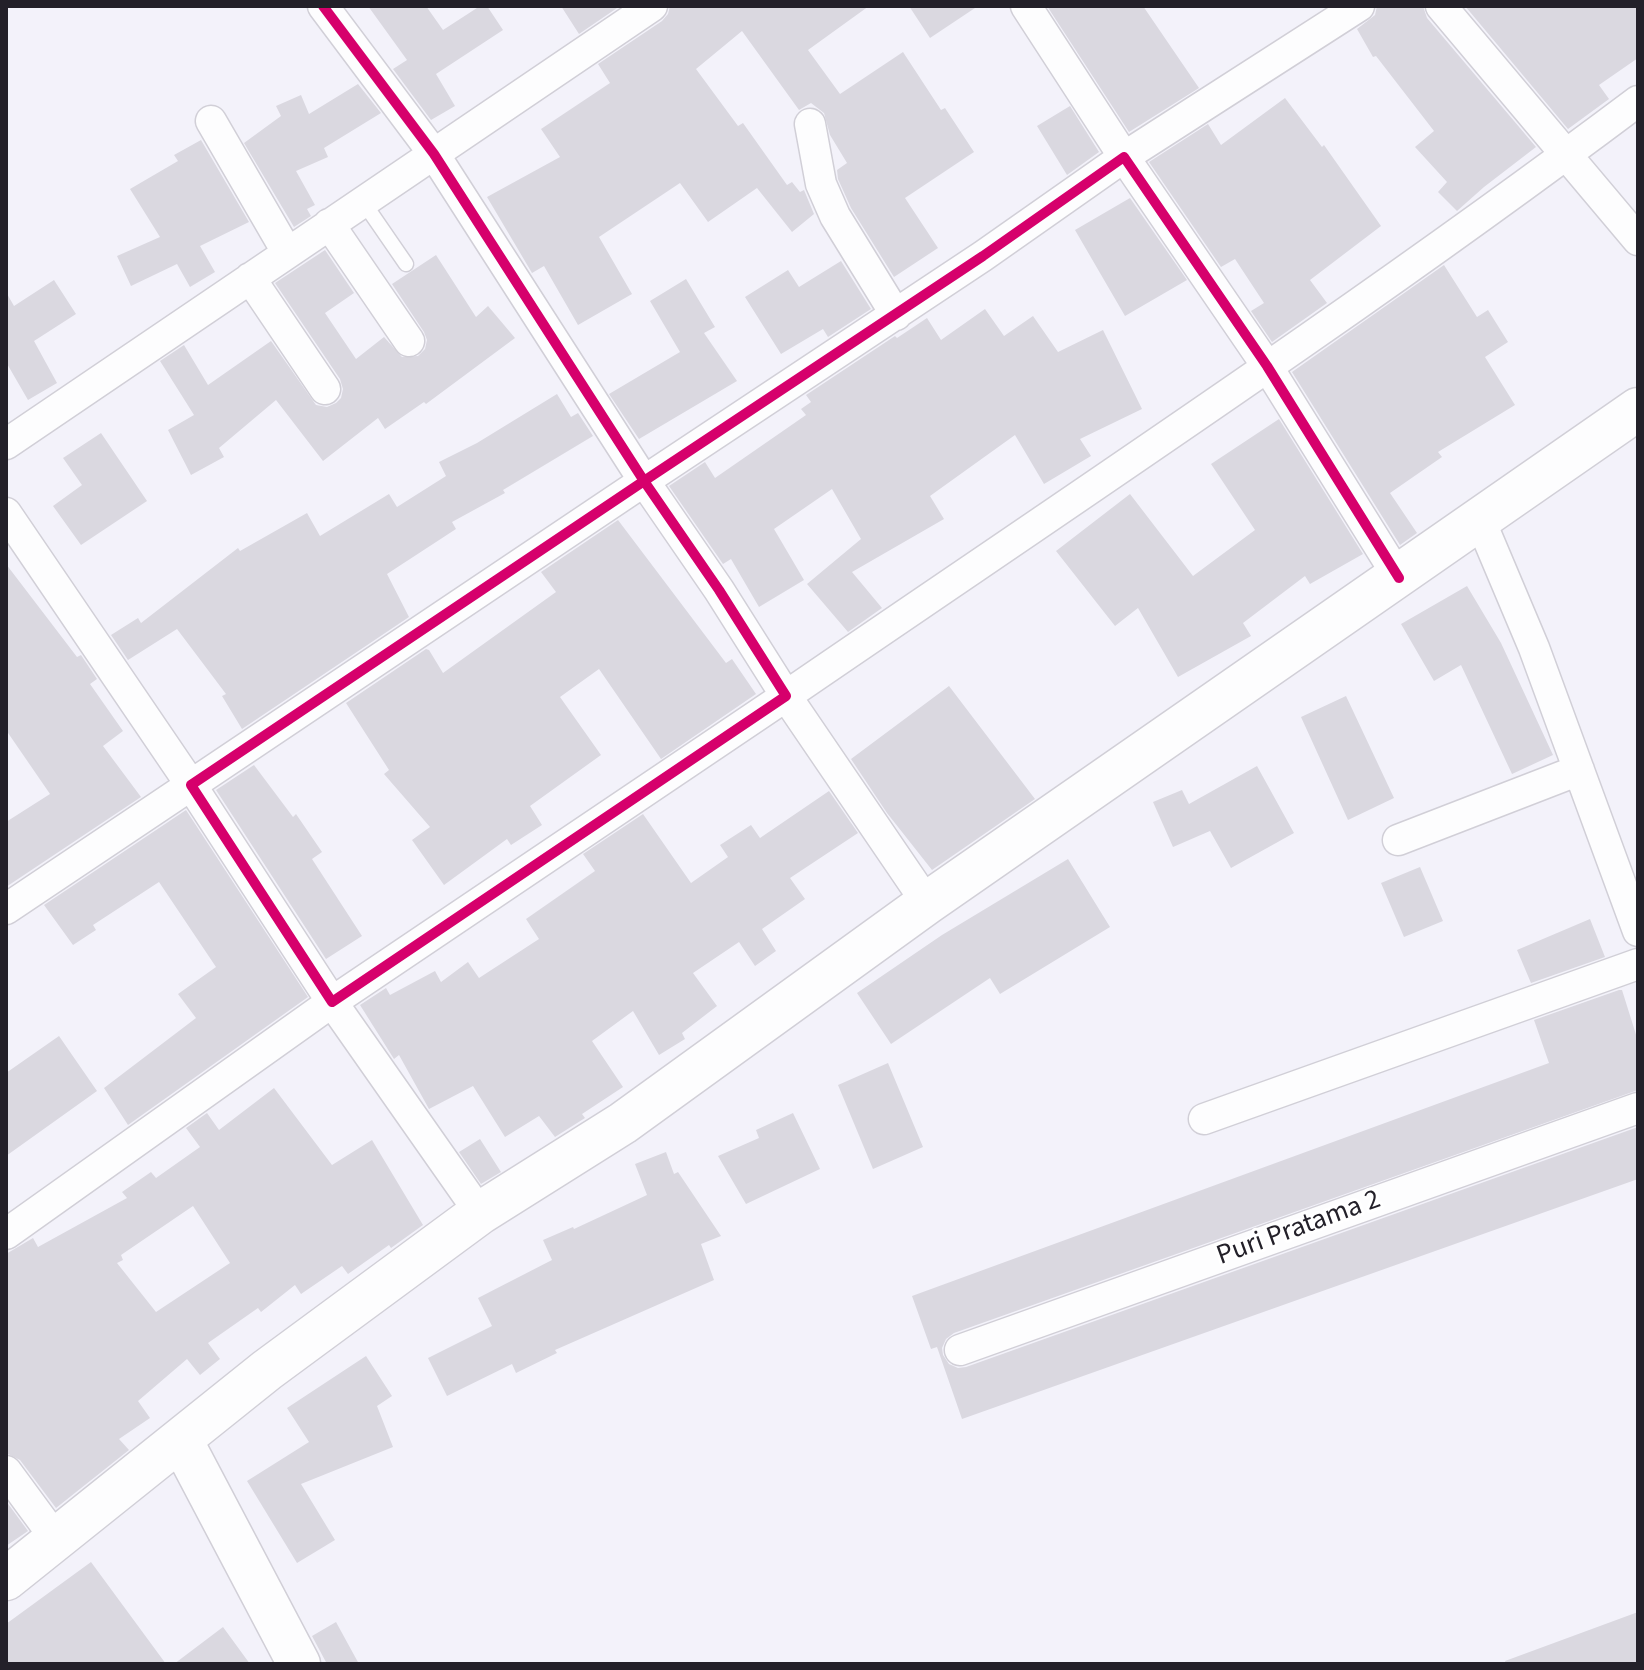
<!DOCTYPE html>
<html>
<head>
<meta charset="utf-8">
<style>
  body { margin:0 }
  #map { position:relative; width:1644px; height:1670px; overflow:hidden; background:#f3f2fa; font-family:"Source Sans 3",sans-serif }
  canvas { display:block }
  .frame { position:absolute; inset:0; border:8px solid #232029; pointer-events:none }
</style>
</head>
<body>
<div id="map">
<canvas width="1644" height="1670"></canvas>
<div class="frame"></div>
</div>
<script>
const g = document.querySelector('canvas').getContext('2d');
g.lineJoin = 'round';
function fill(path, color) { g.fillStyle = color; g.fill(path, 'evenodd'); }
function stroke(path, color, width, dash) { g.strokeStyle = color; g.lineWidth = width; g.lineCap = dash ? 'butt' : 'round'; g.setLineDash(dash || []); g.stroke(path); }
function label(font, color, halo, rows, align = 'center') {
  g.font = font + ' "Source Sans 3",sans-serif'; g.lineWidth = 6; g.setLineDash([]); g.textBaseline = 'middle'; g.strokeStyle = halo; g.fillStyle = color; for (const [text, x, y, turn = 0] of rows) {
    g.save(); g.translate(x, y); g.rotate((+turn || 0) * Math.PI / 180); g.textAlign = isNaN(turn) ? turn : align; if (halo) g.strokeText(text, 0, 0); g.fillText(text, 0, 0); g.restore();
  }
}
const building = new Path2D(`
  M368,6h58l17,24 37,-24h7l16,24 -67,44 19,32 -24,14 -38,-51 14,-9z
  M561,6h59l-41,28z
  M670,6h199l-61,44 32,44 63,-42 38,58 4,-2 29,44 -69,46 33,50 -44,29 -43,-69 -13,-29 -1,-9 10,-7 -17,-28 -6,-22 -13,-10 -12,7 -57,-79 -46,38 42,57 5,-3 44,62 5,-3 8,10 4,-2 10,24 -22,18 -35,-44 -49,34 -28,-39 -81,54 33,57 -54,31 -34,-59 -12,7 -45,-76 73,-40 -19,-28 69,-46 -12,-19 64,-43 6,-7z
  M909,6h69l-48,32z
  M1047,6h96l56,82 -70,44z
  M1377,6h46l4,12 109,129 -52,40 -27,24 -19,-19 9,-10 -32,-35 19,-16 -58,-75 -3,1 -16,-28 18,-14z
  M1465,6h173v52l-39,27 10,14 -41,30z
  M358,84l23,29 -57,35 4,9 -32,14 19,34 -8,4 4,7 -17,11 -50,-84 37,-27 -5,-10 25,-11 8,19z
  M1285,98l37,49 2,-2 57,81 -71,54 17,23 -55,39 -21,-31 13,-8 -29,-44 -14,8 -72,-105 59,-38 13,21z
  M1070,106l29,46 -32,23 -30,-49z
  M201,140l48,82 -49,24 15,26 -25,15 -13,-23 -46,22 -14,-30 43,-19 -30,-48 48,-28 -4,-6z
  M1130,198l57,82 -62,36 -50,-86z
  M325,250l29,43 -29,20 31,46 28,-22 18,20 16,-1 7,-7 2,-9 -3,-8 -32,-48 44,-29 40,62 12,-11 27,32 -89,66 -2,-2 -39,27 -7,-11 -55,43 -47,-61 -57,48 5,9 -33,18 -23,-45 26,-15 -34,-54 24,-16 24,40 63,-44 45,64 11,2 9,-4 5,-5 2,-9 -3,-10 -65,-96z
  M841,261l30,48 -43,28 -5,-8 -42,25 -36,-57 43,-27 11,17z
  M1444,265l33,52 11,-7 20,32 -23,15 30,48 -77,47 4,5 -52,36 27,40 -17,12 -108,-173z
  M686,279l29,48 -11,6 33,48 -98,58 -30,-45 71,-42 -30,-51z
  M54,280l22,34 -42,27 23,42 -29,17 -22,-38v-70l8,14z
  M985,309l19,27 29,-20 25,36 45,-22 39,79 -62,30 11,17 -47,28 -29,-49 -85,61 14,23 -92,53 30,36 -34,24 -41,-48 54,-45 -29,-50 -58,40 30,51 -45,27 -28,-48 -8,5 -54,-78 36,-24 10,16 91,-63 -5,-6 10,-7 -5,-7 89,-59 2,2 30,-20 14,22z
  M557,394l14,23 7,-4 15,23 -90,54 2,3 -53,29 4,7 -69,45 22,43 -167,112 -20,-33 4,-2 -49,-65 -49,31 -17,-25 27,-17 3,5 97,-75 2,3 67,-38 13,23 69,-42 8,13 49,-31 -7,-14 38,-19z
  M1279,419l84,135 -53,30 -5,-8 -62,47 8,13 -73,41 -40,-69 -23,18 -59,-75 74,-57 63,82 62,-46 -44,-66z
  M101,433l46,68 -66,44 -28,-39 29,-21 -19,-27z
  M618,520l108,143 6,-4 24,35 -95,65 -62,-90 -39,28 41,58 -71,51 12,19 -31,20 -4,-6 -63,46 -32,-45 18,-13 -46,-53 5,-4 -43,-67 80,-54 3,1 14,23 113,-81 -15,-20z
  M6,564l71,93 4,-2 16,24 -7,5 33,47 -20,15 38,51 -135,90v-65l44,-28 -44,-64z
  M1467,586l34,57 52,112 -41,19 -51,-109 -27,16 -33,-57z
  M949,686l86,113 -103,71 -45,-57 -36,-54z
  M1346,696l48,102 -46,22 -47,-103z
  M254,765l39,52 3,-3 26,38 -10,7 50,77 -36,23 -110,-169z
  M1257,766l37,67 -63,35 -21,-37 -37,16 -20,-45 29,-12 7,14z
  M829,791l29,42 -68,45 15,21 -43,30 14,22 -21,15 -16,-24 -46,31 24,33 -35,27 3,6 -26,16 -26,-44 -41,30 31,46 -41,27 3,4 -30,19 -16,-21 -34,21 -32,-51 -44,23 -30,-54 -5,4 -34,-54 26,-17 4,7 45,-24 6,11 27,-20 11,16 60,-39 -13,-20 69,-48 -12,-17 60,-40 48,69 37,-26 -8,-12 31,-20 9,13z
  M186,810l122,187 -180,128 -24,-37 92,-70 -18,-24 38,-27 -57,-85 -66,43 3,5 -23,15 -29,-40z
  M1068,859l42,68 -110,67 -10,-16 -99,66 -34,-51 85,-58z
  M1420,867l23,54 -39,16 -23,-54z
  M1590,919l15,38 -74,26 -14,-33z
  M1619,990h3l16,51v49l-684,243 -8,6 -4,9 1,7 6,9 9,4 8,-1 672,-240v52l-676,240 -25,-72 -6,2 -19,-53 637,-233 -15,-43z
  M59,1036l38,55 -91,65v-83z
  M888,1063l35,84 -50,22 -35,-84z
  M274,1088l58,77 40,-25 51,85 -32,23 -2,-3 -41,29 -6,-8 -41,28 -6,-9 -34,27 -3,-4 -50,35 12,16 -20,16 -13,-16 -49,42 12,17 -31,21 10,11 -73,58 -36,-48 -14,-7v-199l27,-16 5,9 89,-49 -5,-6 29,-20 5,6 44,-31 -14,-19 21,-15 12,17zM193,1206l37,57 -74,49 -39,-49 6,-3 -2,-5z
  M793,1113l27,56 -74,35 -28,-48 41,-18 -3,-8z
  M480,1139l21,33 -20,12 -22,-32z
  M666,1152l8,22 4,-2 43,64 -20,8 13,36 -159,70 2,3 -41,20 -4,-9 -65,32 -19,-38 64,-32 -14,-28 74,-38 -9,-20 30,-13 1,2 73,-34 -12,-31z
  M366,1356l26,40 -15,10 16,41 -92,37 34,56 -38,23 -50,-82 62,-39 -22,-34z
  M6,1501l22,30 -22,15z
  M91,1562l75,102h-160v-40z
  M1638,1612v52h-132l-1,-3z
  M336,1622l23,42h-32l-15,-28z
  M223,1627l27,37h-76z`);
const service = new Path2D(`
  M364,203l42,61`);
const minor = new Path2D(`
  M323,6l111,148 210,327 339,-225 141,-99 143,209 132,212
  M1026,6l98,151 235,-151
  M1441,6l197,234
  M211,121l76,131
  M810,124l11,60 14,32 61,99
  M329,224l80,117
  M250,278l75,111
  M6,444l646,-438
  M644,481l75,109 67,106 -454,306 -141,-217z
  M6,513l185,272 -185,124
  M1480,520l54,128 104,283
  M1398,840l181,-70
  M927,903l-141,-207c286,-196 575,-387 852,-595
  M1204,1119l434,-155
  M6,1234l326,-232 148,211
  M960,1350l678,-242
  M6,1471l50,68`);
const secondary = new Path2D(`
  M181,1440l118,224
  M6,1579l261,-209 213,-157 143,-90 304,-220 711,-494`);
const cycleway = new Path2D(`
  M323,6l111,148 210,327 339,-225 141,-99 143,209 132,212
  M644,481l75,109 67,106 -454,306 -141,-217z`);
const streetNames = [
  ["Puri Pratama 2",1299,1229,-20]
];
fill(building, '#dad8e0');
stroke(service, '#d1cfd7', 17);
stroke(minor, '#d1cfd7', 33);
stroke(secondary, '#d1cfd7', 45);
stroke(service, '#fdfdfe', 14);
stroke(minor, '#fdfdfe', 30);
stroke(secondary, '#fdfdfe', 42);
stroke(cycleway, '#d6006c', 10);
label('28px', '#232029', '#fff', streetNames);
</script>
</body>
</html>
